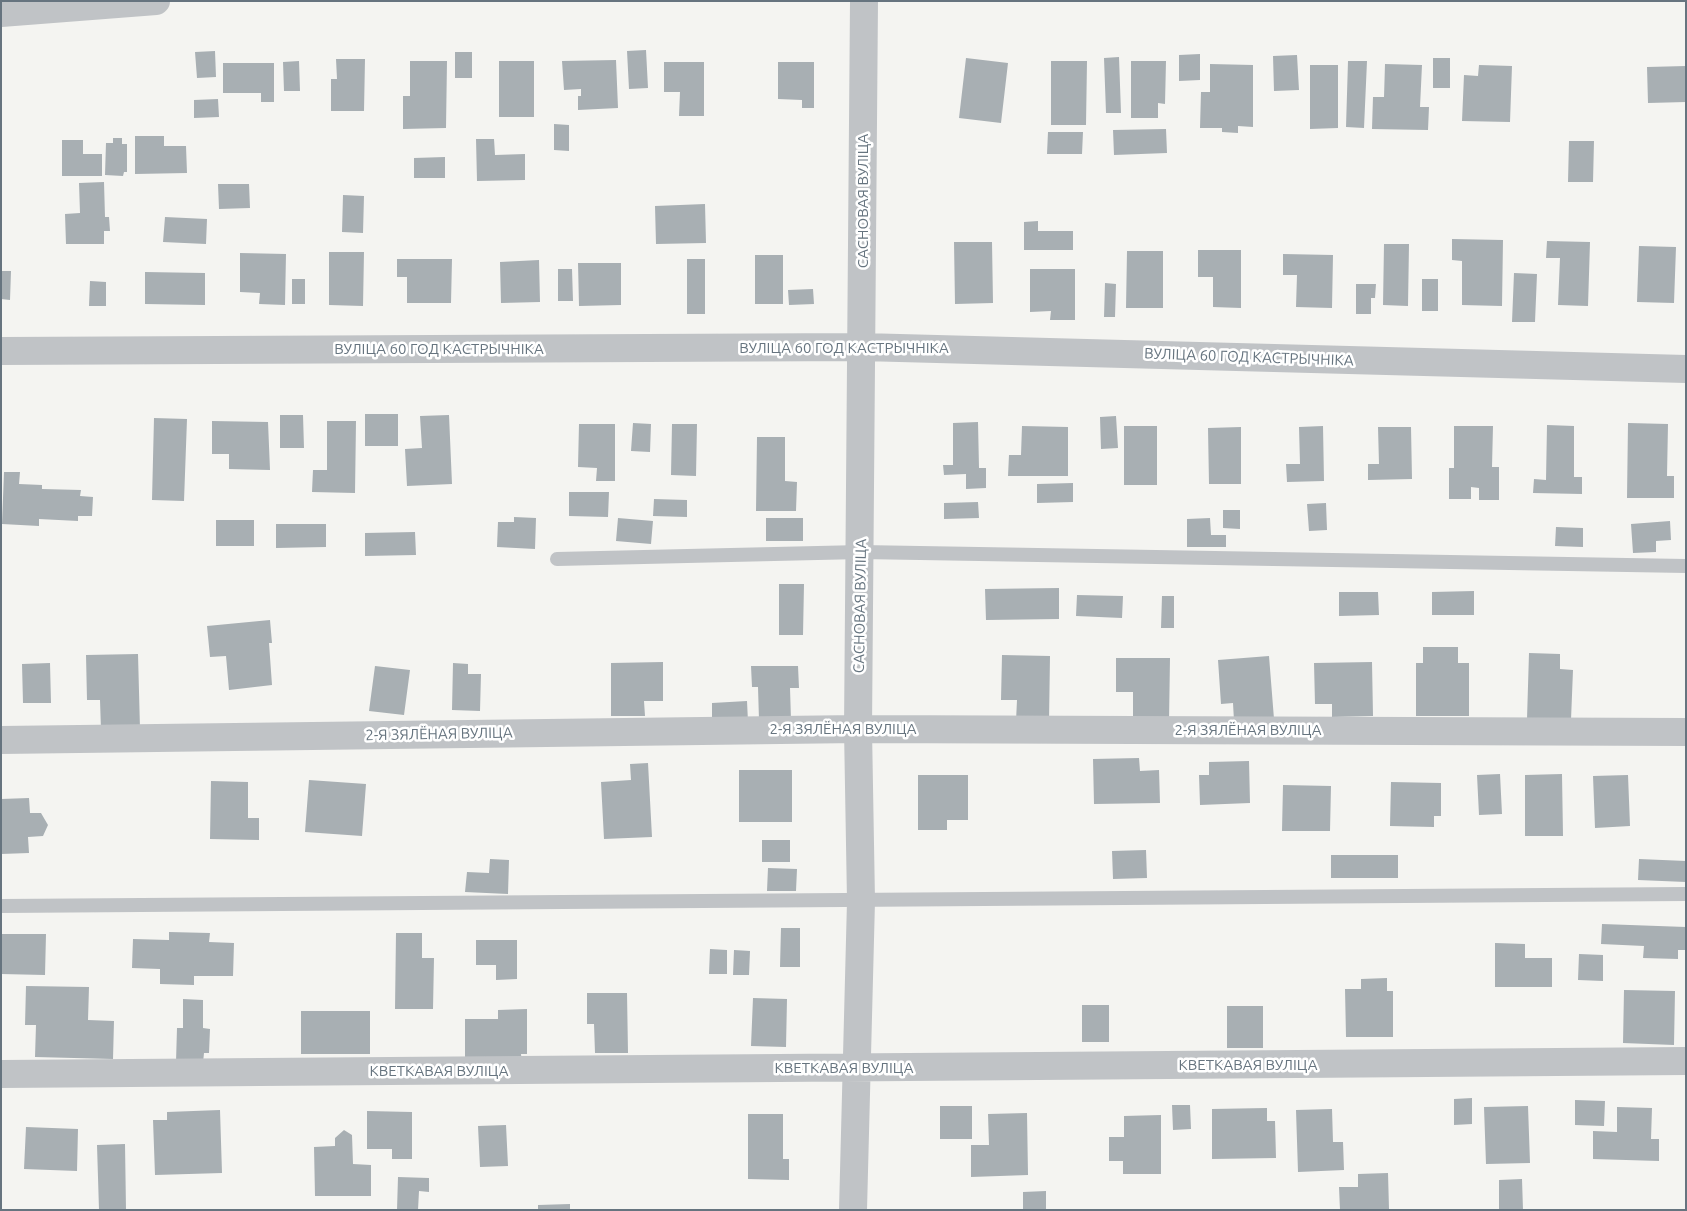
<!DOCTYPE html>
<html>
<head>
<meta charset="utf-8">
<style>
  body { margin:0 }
  #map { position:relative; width:1687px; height:1211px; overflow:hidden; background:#f4f4f1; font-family:Ubuntu,sans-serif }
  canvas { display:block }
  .frame { position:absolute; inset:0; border:2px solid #66747f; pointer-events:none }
</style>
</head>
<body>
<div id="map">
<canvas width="1687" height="1211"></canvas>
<div class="frame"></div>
</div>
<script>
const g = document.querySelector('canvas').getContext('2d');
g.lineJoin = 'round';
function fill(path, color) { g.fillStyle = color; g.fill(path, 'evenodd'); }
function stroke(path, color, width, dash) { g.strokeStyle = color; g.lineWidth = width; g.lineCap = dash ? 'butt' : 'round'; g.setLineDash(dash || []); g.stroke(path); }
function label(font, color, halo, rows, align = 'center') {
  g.font = font + ' Ubuntu,sans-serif'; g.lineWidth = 5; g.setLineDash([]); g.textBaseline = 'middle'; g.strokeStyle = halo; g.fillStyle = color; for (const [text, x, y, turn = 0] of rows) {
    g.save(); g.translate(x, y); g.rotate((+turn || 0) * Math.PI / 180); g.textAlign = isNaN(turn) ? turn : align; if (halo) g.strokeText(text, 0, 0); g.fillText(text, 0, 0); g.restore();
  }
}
const building = new Path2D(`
  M646,50l2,38 -19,1 -2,-38z
  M215,51l1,26 -19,1 -2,-26z
  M455,52h17v26h-17z
  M1200,54v26l-21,1v-26z
  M1297,55l2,35 -25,1 -1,-35z
  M1119,57l2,56h-15l-2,-55z
  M966,58l42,5 -7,60 -42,-5z
  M1433,58h17v30h-17z
  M336,59h29l-1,52h-33v-32h6z
  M616,60l2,48 -40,2v-14h3v-7l-17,1 -2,-29z
  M299,61l1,30h-16l-1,-29z
  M410,61h37l-1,67 -43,1v-33h7z
  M499,61h35v56h-35z
  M1051,61h36l-1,64h-35z
  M1131,61h35l-1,43 -7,-1v15h-27z
  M1348,61h19l-3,67 -18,-1z
  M664,62h40v54h-25l1,-24h-16z
  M778,62h36v46h-12v-8l-24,-1z
  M223,63h51v39h-13v-9h-38z
  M1210,64l43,1v62l-15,-1v7l-16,-1v-4h-22l1,-36h9z
  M1385,64l37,1 -2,42h9l-1,23 -56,-1 1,-32h11z
  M1310,65h28v63l-28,1z
  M1479,65l33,1 -2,56 -48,-1 2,-46 14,1z
  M1686,66v36l-38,1 -1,-36z
  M218,99l1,18 -25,1v-18z
  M554,124l15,1v26l-15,-1z
  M1166,129l1,24 -53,2 -1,-25z
  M1048,132h35l-1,22h-35z
  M135,136h29v10h22l1,27 -52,1z
  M113,138h9v6h5v28h-3l-1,4 -18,-1 1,-32h7z
  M476,139h18l1,16 30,-1v26l-48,1z
  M62,140h21v14h19v22h-40z
  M1569,141h25l-1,41h-25z
  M445,157v21h-31v-20z
  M104,182l1,35h4l1,14h-6v13h-38l-1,-30 15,-1 -1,-30z
  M218,184h31l1,24 -31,1z
  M343,195l21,1 -1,37 -21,-1z
  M705,204l1,39 -50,1 -1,-38z
  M165,217l42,2 -1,25 -43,-2z
  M1038,221v10h35v19h-49v-28z
  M1452,239l51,1 -1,66 -40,-1v-44l-10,-1z
  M1547,241l43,1 -2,64 -30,-1 2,-47h-14z
  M954,242h38l1,61 -38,1z
  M1384,244h25l-1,62 -25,-1z
  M1639,246l37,1 -2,56 -37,-1z
  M1198,250h43v58l-28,-1v-30h-15z
  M1127,251h36v57h-37z
  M329,252h35l-1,54 -34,-1z
  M240,253l46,1 -1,51 -26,-1 1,-11 -20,-1z
  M1283,254l50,1 -1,53 -36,-1 1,-32h-14z
  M755,255h28v49h-28z
  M397,259h55l-1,44h-44v-26h-10z
  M687,259h18v55h-18z
  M539,260l1,42 -39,1 -1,-41z
  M578,263h43v42l-42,1z
  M558,269h14l1,32h-15z
  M1030,269h45v51h-25l1,-9 -21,1z
  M1,271h10l-1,29 -9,-1z
  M145,272l60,1v32l-60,-1z
  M1514,273l23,1 -2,48h-23z
  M292,279h13v25h-13z
  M1422,279h16v32h-16z
  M90,281l16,1v24h-17z
  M1105,283l11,1 -1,33h-11z
  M1356,284h20l-1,14h-4v16h-15z
  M813,289l1,15 -25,1 -1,-15z
  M365,414h33v32h-33z
  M280,415h23l1,33h-24z
  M449,415l3,69 -45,2 -2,-37 17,-1 -2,-32z
  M1116,416l2,32 -17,1 -1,-32z
  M154,418l33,1 -3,82 -32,-1z
  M212,421l56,1 2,48 -41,-1v-15h-17z
  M327,421h29l-1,72 -43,-1 1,-22h14z
  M978,422l1,46h7v20l-20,1v-15l-22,1 -1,-10h10v-42z
  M633,423l18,1 -1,28 -19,-1z
  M1628,423l40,1 -1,52h7v22h-47z
  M579,424h36v57h-19l1,-13 -19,-1z
  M672,424h25l-1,52 -25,-1z
  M1547,425l27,1v51h8v17l-49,-1 1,-14 12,1z
  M1022,426l46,1v49h-60l1,-21h12z
  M1124,426h33v59h-33z
  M1323,426l1,55 -37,1 -1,-18h14l-1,-37z
  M1454,426h39l-1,41h7v33h-20v-12l-8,-1v12h-22v-31h5z
  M1241,427v57h-32l-1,-56z
  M1378,427h33l1,52 -44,1v-16h11z
  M757,437h28v44l12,1 -1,29h-40z
  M4,472h16l-1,12 23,1v4l39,1 -1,6 13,1 -1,19h-14v5l-39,-2v7l-37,-2z
  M1073,483v19l-36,1v-19z
  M569,492h40l-1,25 -39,-1z
  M654,499l33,1v17l-34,-1z
  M978,502l1,16 -35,1v-16z
  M1326,503l1,27 -18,1 -2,-27z
  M1223,510h17v19l-17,-1z
  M514,517l22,1 -1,31 -38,-2 1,-25h16z
  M618,518l35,3 -2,23 -35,-3z
  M766,518h37v23h-37z
  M1210,518l1,17h15v12h-39v-28z
  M216,520h38v26h-38z
  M1670,521l1,19 -15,1v11l-23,1 -2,-29z
  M276,524h50v23l-50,1z
  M1556,527l27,1v19l-28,-1z
  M415,532l1,23 -51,1v-23z
  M779,584h25l-1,51h-24z
  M1059,588v31l-73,1 -1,-31z
  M1474,591v24h-42v-23z
  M1339,592h39l1,23 -40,1z
  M1077,595l46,1 -1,22 -46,-2z
  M1162,596h12v32h-13z
  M270,620l2,23h-3l3,42 -43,5 -3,-34 -16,1 -3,-31z
  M1423,647h35v16h11v53h-53v-53h7z
  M1529,653l31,1v15l13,1 -2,50 -44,-1z
  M138,654l2,75 -39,1 -1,-30h-13l-1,-45z
  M1002,655l48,1 -1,66 -33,-1 1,-21h-16z
  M1269,656l5,63 -40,2 -1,-18 -12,1 -3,-44z
  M1116,658h54l-1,64 -36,-1v-29h-17z
  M663,662v39h-19l1,15h-34v-53z
  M1372,662l1,54 -41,1v-13h-17l-1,-41z
  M50,663l1,40h-28l-1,-39z
  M453,663l15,1v10h13l-1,37 -28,-1z
  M375,666l35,4 -6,45 -35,-4z
  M751,666h47l1,22h-9l1,32h-32l-1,-33h-6z
  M747,701l1,21 -36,1v-20z
  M1139,758l1,13 19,-1 1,33 -66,1 -1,-45z
  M1249,761l1,42 -50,2 -1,-30h10v-13z
  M648,763l4,74 -48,2 -3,-57 30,-2 -1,-16z
  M739,770h53v52h-53z
  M1500,774l2,40 -23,1 -2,-40z
  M1562,774l1,62h-38v-61z
  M918,775h50v45h-21v10h-29z
  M1628,775l2,51 -35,2 -2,-52z
  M309,780l57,4 -4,52 -57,-4z
  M211,781l37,1v36h11v22l-49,-1z
  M1391,782l50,1v33h-7v11l-44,-1z
  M1283,785l48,1 -1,45h-48z
  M29,798l1,15h11l7,12 -5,11 -15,1 1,16 -28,1v-55z
  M762,840h28v22h-28z
  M1146,850l1,28 -34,1 -1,-28z
  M1331,855h67v23h-67z
  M490,859l19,1 -1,34 -43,-2 2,-20 22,1z
  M1639,859l47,2v21l-48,-2z
  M768,868l29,1 -1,22h-29z
  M1602,924l84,3v23h-8v9l-35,-1 1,-12 -43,-2z
  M781,928h19v39h-20z
  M169,932l41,1 -1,9 25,1 -1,33h-39v9l-34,-1v-15l-28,-1 1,-29 36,1z
  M396,933h26v25h12l-1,51h-38z
  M1,934h45l-1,41 -44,-1z
  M476,940h41v39l-21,1v-15h-20z
  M1495,943l30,1v14h27v29h-57z
  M710,949l17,1v24h-18z
  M734,950l16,1 -1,24h-16z
  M1579,954l24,1v26l-25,-1z
  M1387,978v13h6v46h-47l-1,-48h16v-10z
  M26,986l63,1 -1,33 26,1 -1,38 -78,-2 1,-32h-11z
  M1624,990l51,1 -1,54 -51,-2z
  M587,993h40l1,60h-33l-1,-29h-7z
  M753,998l34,1 -1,48 -35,-1z
  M183,999l20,1v28l7,1 -1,24h-5l-1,10 -27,-1 1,-34h6z
  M1082,1005h27v37h-27z
  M1227,1006h36v42h-36z
  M527,1009v45h-6l1,10 -57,-6v-39h33v-9z
  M301,1011h69v43h-69z
  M1472,1098v26l-18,1v-26z
  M1575,1100l30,1 -1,25 -29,-1z
  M1172,1105h18l1,24 -18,1z
  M940,1106h32v33h-32z
  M1528,1106l2,57 -44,1 -2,-57z
  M1617,1107l35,1 -1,31h8v22l-66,-2v-28l24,1z
  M1267,1108v13h8l1,37 -64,1v-50z
  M1332,1109l1,33h10l1,28 -46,2 -2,-62z
  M220,1110l2,63 -67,2 -2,-55h14v-8z
  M367,1111l45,1v47h-20v-10h-25z
  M1027,1113l1,62 -57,2v-32h18l-1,-31z
  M748,1114h35v45h6v21l-41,-1z
  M1161,1115v59h-38v-13h-14v-24h15v-21z
  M506,1125l2,41 -28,1 -2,-41z
  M26,1127l52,2 -1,42 -53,-2z
  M344,1130l8,5 1,29 18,1v31h-56l-1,-49 21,-1v-8z
  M125,1144l1,66h-27l-2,-65z
  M1388,1173l1,36 -49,1 -1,-23h19v-13z
  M398,1177l31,1v14l-10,-1 -1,19h-21z
  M1522,1179l1,31h-24v-30z
  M1046,1191v19h-23v-18z
  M570,1204v6h-32v-5z`);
const lane = new Path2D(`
  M557,559l304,-7 825,14
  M1,906l1685,-12`);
const street = new Path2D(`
  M1,13l155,-12
  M1,351l861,-4 824,22
  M1,740l857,-11 828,3
  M1,1074l1685,-13
  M853,1210l8,-309 -3,-172 6,-728`);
const streetNames = [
  ["САСНОВАЯ ВУЛІЦА",863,201,-90],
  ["ВУЛІЦА 60 ГОД КАСТРЫЧНІКА",844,348],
  ["ВУЛІЦА 60 ГОД КАСТРЫЧНІКА",439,349],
  ["ВУЛІЦА 60 ГОД КАСТРЫЧНІКА",1249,357,2],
  ["САСНОВАЯ ВУЛІЦА",860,606,-89],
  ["2-Я ЗЯЛЁНАЯ ВУЛІЦА",843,729],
  ["2-Я ЗЯЛЁНАЯ ВУЛІЦА",1248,730],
  ["2-Я ЗЯЛЁНАЯ ВУЛІЦА",439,734,-1],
  ["КВЕТКАВАЯ ВУЛІЦА",1248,1065],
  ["КВЕТКАВАЯ ВУЛІЦА",844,1068],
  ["КВЕТКАВАЯ ВУЛІЦА",439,1071]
];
fill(building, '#a8afb3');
stroke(lane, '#c0c3c6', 14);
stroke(street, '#c0c3c6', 28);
label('15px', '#66747f', '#fff', streetNames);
</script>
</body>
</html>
